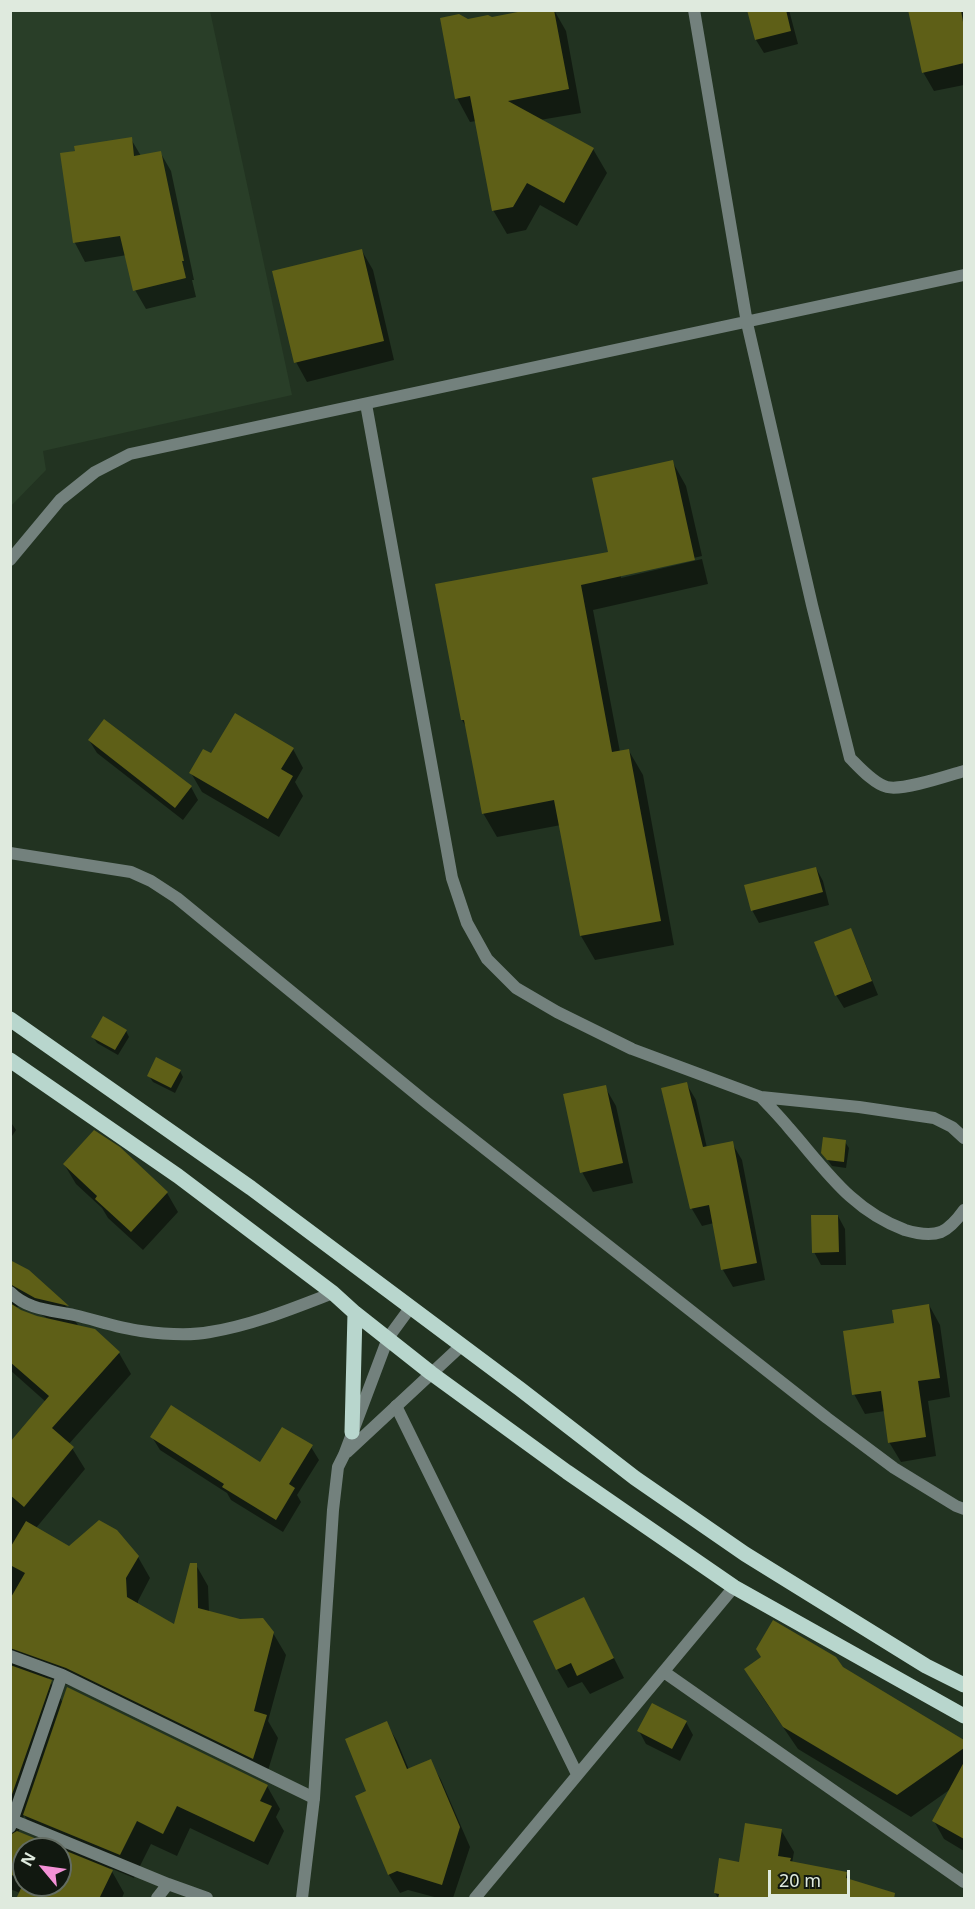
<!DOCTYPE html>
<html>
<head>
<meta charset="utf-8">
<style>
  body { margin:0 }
  #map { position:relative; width:975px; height:1909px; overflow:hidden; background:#223321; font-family:"Noto Sans",sans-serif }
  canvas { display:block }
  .frame { position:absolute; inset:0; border:12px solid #dfeade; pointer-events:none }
  .north { position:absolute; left:12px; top:1837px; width:60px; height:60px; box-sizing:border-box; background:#111810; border:2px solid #636c62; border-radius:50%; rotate:299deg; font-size:16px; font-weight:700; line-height:24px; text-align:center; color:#dfeade }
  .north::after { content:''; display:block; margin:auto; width:21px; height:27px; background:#f391d6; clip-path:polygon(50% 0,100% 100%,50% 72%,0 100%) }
  .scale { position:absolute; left:768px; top:1870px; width:82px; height:27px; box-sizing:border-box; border:3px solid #dfeade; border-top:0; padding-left:8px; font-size:18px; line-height:21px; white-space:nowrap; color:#dfeade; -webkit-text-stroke:4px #111810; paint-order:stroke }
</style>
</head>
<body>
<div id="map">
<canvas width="975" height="1909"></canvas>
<div class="frame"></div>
<div class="north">N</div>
<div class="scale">20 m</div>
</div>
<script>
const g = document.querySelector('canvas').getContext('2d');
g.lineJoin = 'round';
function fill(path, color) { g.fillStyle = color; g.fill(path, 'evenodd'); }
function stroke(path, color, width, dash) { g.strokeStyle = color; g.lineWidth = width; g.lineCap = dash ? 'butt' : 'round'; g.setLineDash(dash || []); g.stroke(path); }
const built = new Path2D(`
  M11,11h199l82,384 -249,56 3,19 -35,36z`);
const shadow = new Path2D(`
  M536,10h18l12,21 15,82 -41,7 53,29 14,24 -30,53 -37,-21 -14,25 -19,4 -14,-24 -17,-89 -6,1 -13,-24 10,-77 25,-2z
  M749,10h40l9,34 -34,9 -8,-13z
  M910,10h54v75l-30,6 -11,-19z
  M131,139l10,17 19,-4 11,19 23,109h-2l4,17 -50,12 -11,-19 -8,-35 -42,7 -10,-19 -13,-89z
  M362,251l11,19 21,90 -87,22 -11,-20z
  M672,461l14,25 16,70 -81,19v3l81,-19 6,25 -115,26 27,142 9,-1 14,24 31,170 -79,15 -14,-24 -20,-111 -64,12 -14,-24 -15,-83 -6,-10 -25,-134 172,-33z
  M89,740l102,47 7,13 -15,20 -86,-67z
  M293,749l10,19 -8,14 8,14 -24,41 -77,-45 -11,-19 20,-18z
  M816,868l7,13 6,24 -70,18 -7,-13z
  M850,930l7,13 21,52 -34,13 -8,-13z
  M126,1031l3,6 -11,18 -21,-12 -4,-6z
  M180,1071l3,6 -8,16 -22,-11 -4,-6z
  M686,1083l10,17 11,48 25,-5 10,17 23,120 -32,7 -10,-17 -9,-47 -12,3 -10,-17 -30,-120z
  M605,1087l11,19 17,77 -40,9 -11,-20z
  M10,1121l6,9 -6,9z
  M845,1142l4,6 -3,20 -14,-2 -9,-13z
  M64,1164l103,29 11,19 -35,38 -35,-32 -6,-10 -26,-24z
  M838,1216l7,13 1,36h-25l-7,-13z
  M10,1262l18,9 39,36 12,20 40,26 12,21 -63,71 4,3 13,21 -49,59 33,19 69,10 12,21 -12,23v4l37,21 21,-61 12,21 1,26 64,21 13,22 -18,66 10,17 -13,42 -186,-91 -31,-11 15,25 204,83 13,23 -4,8 8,14 -16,34 -78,-37 -13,28 -26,-12 -17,34 -24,-10 14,25 -2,5h-105l3,-5 -10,-4v-444l36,-43 -36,-32zM21,1305l8,2 21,13 -13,-2 -21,-10zM24,1815l16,27 -22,-9zM24,1849h36v36h-36z
  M929,1305l11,20 10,72 -22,4 8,55 -35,6 -12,-20 -4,-31 -20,3 -11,-20z
  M152,1437l109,27 50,-17 8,13 -22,35 4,7 -18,30 -52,-32 -4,-7 -67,-43z
  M584,1599l40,79 -34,16 -8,-12 -14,6 -11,-19z
  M842,1668l122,73v110l-20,-12 -10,-18 18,-33 -41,29 -113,-68 -39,-57 -13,-22z
  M686,1722l7,13 -13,26 -34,-17 -7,-13z
  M386,1723l11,18 12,29 21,-9 11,19 29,67 -17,51h-15l-30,-8 -8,3 -11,-18 -32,-78 11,-5z
  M781,1830l13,22 -2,11 54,11 4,7 -132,17 -3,-5 25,-30z`);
const building = new Path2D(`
  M528,10h26l15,79 -61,12 86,47 -30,55 -37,-20 -14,24 -21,4 -22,-115 -15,3 -15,-81 19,-4 9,5 20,-4 4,2z
  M747,10h39l5,21 -36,9z
  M908,10h53l3,18v35l-42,10z
  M132,137l2,19 27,-5 23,110h-2l4,17 -53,13 -13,-55 -47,7 -13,-90 15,-2 -1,-5z
  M362,249l22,92 -90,22 -22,-92z
  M673,460l22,100 -114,25 31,167 17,-3 32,172 -81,15 -26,-136 -72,14 -18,-94h-3l-26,-136 173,-32 -16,-74z
  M235,713l59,35 -13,21 12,7 -25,43 -79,-46 14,-24 8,4z
  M104,719l88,67 -17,22 -87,-68z
  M816,867l7,25 -72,19 -7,-26z
  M851,928l21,53 -37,15 -21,-54z
  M103,1016l24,14 -12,20 -24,-13z
  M156,1057l25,13 -10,18 -24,-12z
  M687,1082l16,65 30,-6 24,122 -36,7 -12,-65 -19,4 -29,-121z
  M606,1085l17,78 -43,10 -17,-79z
  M94,1130l26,17 48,45 -37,40 -36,-33 2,-3 -34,-32z
  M823,1137l23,3 -2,22 -17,-2 -6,-7z
  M811,1215h27l1,37 -27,1z
  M10,1260l19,10 40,36 -34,-8 -25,-14z
  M10,1303l11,7 16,6 58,13 25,23 -68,76 22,19 -50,60 -14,-12v-53l39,-46 -39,-34z
  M929,1304l11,74 -22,3 8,56 -38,6 -7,-52 -29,4 -9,-64 51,-8 -2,-13z
  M171,1405l89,57 22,-35 31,18 -24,39 6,4 -19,32 -54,-33 2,-3 -74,-47z
  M99,1520l18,10 22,26 -13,22 1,19 47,27 16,-61h7l1,45 42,11 23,-1 11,14 -20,79 13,4 -14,44 -187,-91 -56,-20v-49l15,-26 -15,-8v-17l16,-27 43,25z
  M584,1597l30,61 -37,18 -6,-13 -15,7 -23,-49z
  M773,1620l63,37 7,10 121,73v8l-67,47 -114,-68 -39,-58 17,-12 -5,-8z
  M10,1665l42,15 -42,120z
  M67,1687l201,98 -8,16 12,5 -18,36 -77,-36 -14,28 -26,-13 -17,34 -97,-40z
  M652,1703l35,18 -15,28 -35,-18z
  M387,1721l20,48 24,-10 29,68 -18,58 -45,-14 -9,4 -33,-79 11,-5 -21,-52z
  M964,1762v77l-32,-18z
  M745,1823l37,6 -4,27 13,2 -1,3 57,11 -1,6 49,15 -1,6h-176l1,-5 -5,-1 5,-35 20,4z
  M17,1831l96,39 -14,29h-83l8,-17v3h36v-36h-36v32l-14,-7v-39z`);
const minor = new Path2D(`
  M694,10l53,313 65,282 38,153c9,9 24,26 37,29 16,4 60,-11 77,-16
  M366,404l86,474 15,45 20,36 29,29 41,24 75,37 129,48 98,10 75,11 18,9 12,11
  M10,560l50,-60 35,-28 35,-18 834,-179
  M10,853l121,19 20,9 26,17 250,205 400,315 67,50 62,38 8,3
  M761,1097c9,10 19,20 28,31 36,41 62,82 116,102 10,3 25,6 36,2 9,-4 18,-15 23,-22
  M10,1292c18,18 40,18 64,23 22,5 44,13 67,16 22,3 48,5 69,1 43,-7 84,-24 123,-39
  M396,1406l181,368
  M10,1656l52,19
  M664,1672l300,210
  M10,1819l158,65
  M10,1827l52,-152 252,123
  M157,1898l11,-14 39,14
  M475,1898l259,-311`);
const tertiary = new Path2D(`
  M347,1452l114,-106
  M302,1898l12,-100 19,-288 5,-43 6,-12 44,-117 22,-30`);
const primary = new Path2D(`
  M10,1019l241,169 269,201 115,89 110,76 181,112 38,19
  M10,1060l168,116 155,117 22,20 76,60 136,99 167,115 230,129
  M352,1432l3,-119`);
fill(built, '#293e28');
fill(shadow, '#0007');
fill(building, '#5e5f17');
stroke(minor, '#73817d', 12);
stroke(tertiary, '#73817d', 12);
stroke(primary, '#b8d6cd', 15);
</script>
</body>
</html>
